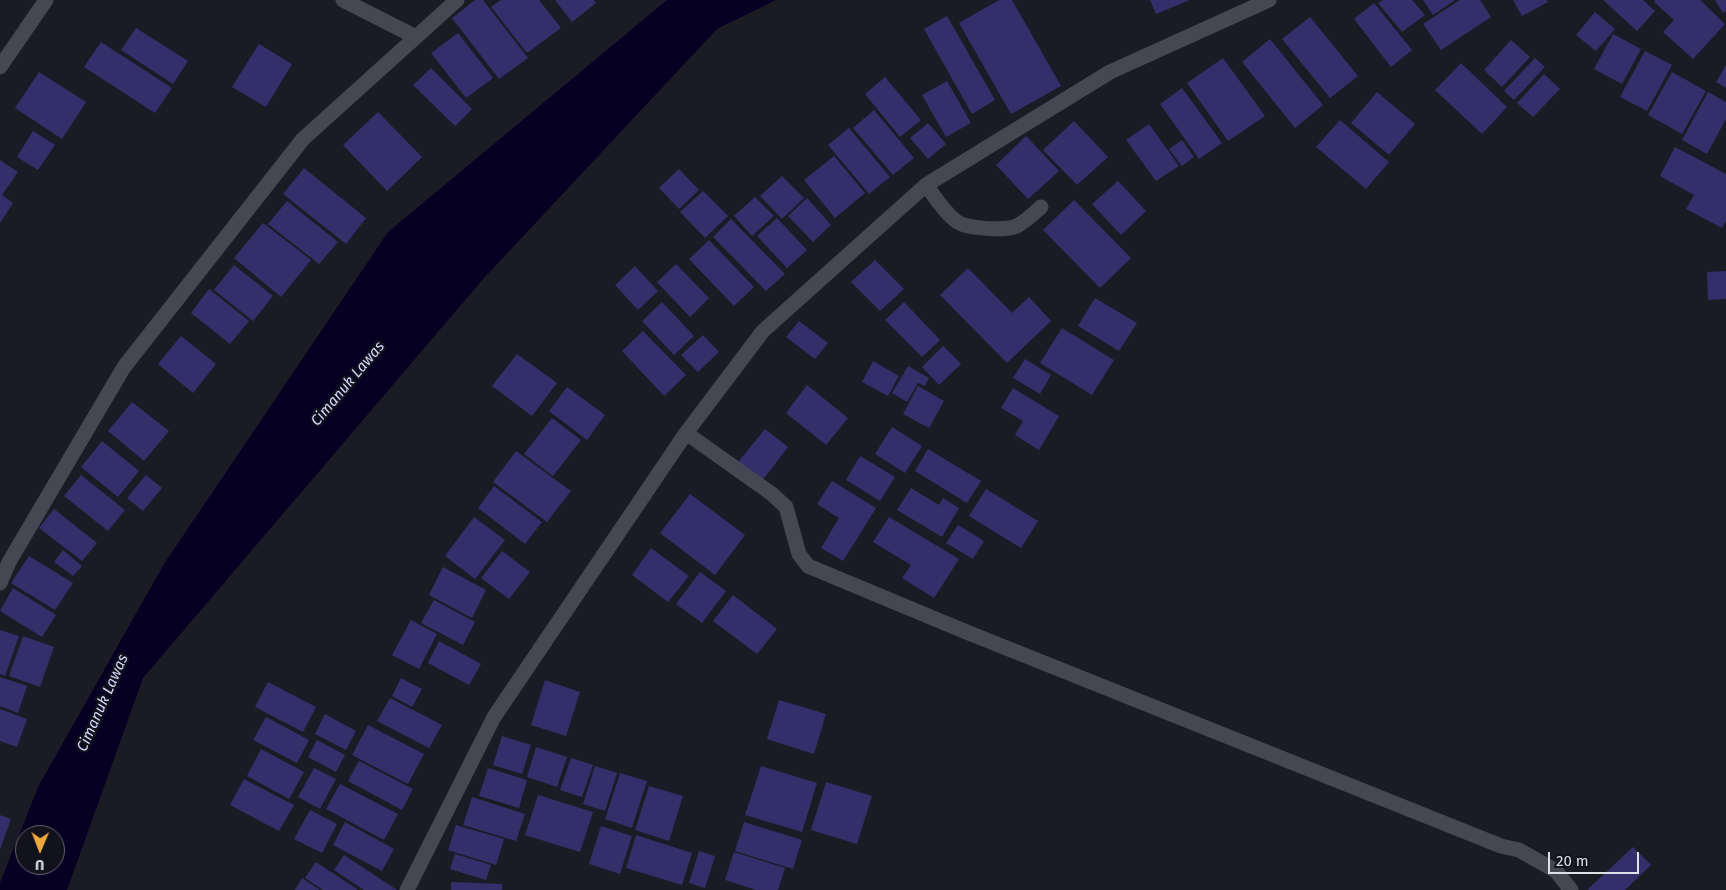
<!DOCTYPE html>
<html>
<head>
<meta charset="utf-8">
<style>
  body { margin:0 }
  #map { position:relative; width:1726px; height:890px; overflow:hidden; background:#1b1b26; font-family:"Fira Sans",sans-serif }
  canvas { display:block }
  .north { position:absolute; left:15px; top:825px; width:50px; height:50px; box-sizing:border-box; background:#12121d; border:1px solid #64646e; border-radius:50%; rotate:181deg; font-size:14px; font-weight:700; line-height:20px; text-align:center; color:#dfdfe7 }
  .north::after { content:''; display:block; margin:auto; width:18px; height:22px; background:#efa73e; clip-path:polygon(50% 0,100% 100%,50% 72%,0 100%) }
  .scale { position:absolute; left:1548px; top:852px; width:91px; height:22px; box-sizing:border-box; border:2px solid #dfdfe7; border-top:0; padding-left:6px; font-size:15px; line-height:18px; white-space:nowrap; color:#dfdfe7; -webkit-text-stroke:4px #12121d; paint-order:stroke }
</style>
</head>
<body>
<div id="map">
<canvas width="1726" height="890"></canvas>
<div class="north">U</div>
<div class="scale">20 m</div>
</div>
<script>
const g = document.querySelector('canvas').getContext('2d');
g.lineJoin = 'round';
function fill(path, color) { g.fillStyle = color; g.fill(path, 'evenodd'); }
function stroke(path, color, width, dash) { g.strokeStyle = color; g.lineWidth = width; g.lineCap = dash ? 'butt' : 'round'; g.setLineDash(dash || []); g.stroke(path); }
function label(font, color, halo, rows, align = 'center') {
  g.font = font + ' "Fira Sans",sans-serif'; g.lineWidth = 4.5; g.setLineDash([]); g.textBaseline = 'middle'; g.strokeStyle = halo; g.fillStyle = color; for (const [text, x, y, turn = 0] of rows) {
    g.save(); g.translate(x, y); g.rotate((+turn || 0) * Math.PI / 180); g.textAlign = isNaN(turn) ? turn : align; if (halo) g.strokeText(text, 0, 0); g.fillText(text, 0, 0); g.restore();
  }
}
const water = new Path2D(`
  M667,0h109l-59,29 -233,249 -341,400 -76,212h-67v-7l38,-96 126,-223 224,-332zM25,835h30v30h-30z`);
const building = new Path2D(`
  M475,0h8l45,58 -29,21 -47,-61z
  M501,0h38l22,28 -34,25 -36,-46z
  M555,0h39l2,3 -24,19z
  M999,0h13l49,86 -50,28 -52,-91z
  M1150,0h40l-34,14z
  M1383,0h29l13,15 -23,17 -24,-29z
  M1423,0h32l-22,15z
  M1460,0h20l11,17 -50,33 -18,-26z
  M1513,0h34l1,2 -26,14z
  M1603,0h40l12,11 -18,20z
  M1655,0h45l25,24 -32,35 -30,-27 11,-12 -20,-18z
  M1715,0h11v11l-3,2z
  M1374,3l38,47 -21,17 -37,-48z
  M1595,12l20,17 -19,22 -20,-16z
  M947,16l48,84 -23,14 -48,-85z
  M1310,17l48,59 -28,22 -48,-59z
  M136,28l52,33 -15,23 -52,-34z
  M458,33l35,45 -27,20 -35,-45z
  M1613,34l28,15 -19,35 -28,-15z
  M1270,39l53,66 -28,23 -53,-66z
  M1511,40l19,17 -28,30 -18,-17z
  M101,42l71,46 -17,25 -71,-46z
  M259,44l33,20 -26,43 -34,-20z
  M1645,51l27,14 -25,46 -27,-14z
  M1223,58l42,58 -37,25 -41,-58z
  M1535,58l10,9 -31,33 -10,-9z
  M1461,63l46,44 -25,27 -47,-44z
  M1726,65v23l-10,-6z
  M431,68l41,41 -17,17 -42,-41z
  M39,72l47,30 -24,37 -47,-31z
  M1672,72l34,19 -24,43 -34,-19z
  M1544,74l16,15 -27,28 -16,-14z
  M885,77l36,43 -21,17 -35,-43z
  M947,81l24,42 -25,14 -24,-42z
  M1182,88l40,55 -23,16 -39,-55z
  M1377,92l38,32 -26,31 -38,-32z
  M1708,92l18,10v17l-19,35 -25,-14z
  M874,110l40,48 -21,17 -40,-47z
  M378,112l44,45 -35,34 -44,-46z
  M1340,120l49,42 -23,27 -50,-42z
  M1074,121l34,36 -31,28 -34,-35z
  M928,123l18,21 -18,15 -18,-21z
  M1149,124l30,42 -23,15 -30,-41z
  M849,128l41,49 -21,17 -41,-49z
  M33,131l22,14 -17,25 -21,-13z
  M1026,136l33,35 -31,28 -32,-34z
  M1182,140l12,17 -12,9 -13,-17z
  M1675,147l51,27v47l-4,7 -36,-19 8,-14 -34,-19z
  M834,156l31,37 -30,25 -31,-38z
  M0,160l18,12 -16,23 11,8 -13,20z
  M304,168l62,50 -20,26 -63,-50z
  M679,169l20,21 -20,19 -20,-21z
  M782,176l22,22 -22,21 -22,-23z
  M1118,181l28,30 -25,24 -29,-31z
  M703,191l25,25 -23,22 -25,-26z
  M755,197l19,19 -22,20 -18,-20z
  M807,198l24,27 -18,17 -25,-26z
  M1074,200l57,58 -31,30 -57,-58z
  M287,201l51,41 -19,22 -51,-40z
  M777,218l30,32 -20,18 -30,-32z
  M731,219l54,55 -19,17 -53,-54z
  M263,223l48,37 -30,37 -47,-39z
  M709,240l45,47 -20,19 -45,-47z
  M875,260l29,29 -24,22 -29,-29z
  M676,264l33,34 -19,19 -33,-35z
  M234,265l39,31 -20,25 -39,-31z
  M635,266l23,25 -20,19 -23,-25z
  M968,268l44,45 17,-16 22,24 -44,42 -67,-68z
  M1726,271v28l-18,1 -1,-28z
  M209,289l40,32 -19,23 -39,-31z
  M1095,298l42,25 -18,28 -41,-25z
  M662,302l32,34 -20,19 -32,-34z
  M904,302l36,38 -18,17 -37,-37z
  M799,321l29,22 -13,16 -29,-22z
  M1062,328l52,32 -22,35 -52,-32z
  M643,331l43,44 -22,21 -42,-45z
  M703,335l16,17 -21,20 -17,-17z
  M181,336l35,28 -23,29 -35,-29z
  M943,346l18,18 -22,21 -17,-18z
  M517,354l40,29 -25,33 -40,-30z
  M1025,359l26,16 -11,19 -27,-16z
  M873,361l26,15 -11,20 -26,-14z
  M908,366l21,12 -4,8 -7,-3 -11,19 -15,-9z
  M807,385l41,33 -22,27 -40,-32z
  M918,386l26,15 -15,27 -26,-14z
  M567,387l38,28 -18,25 -38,-29z
  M1013,388l46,28 -20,34 -24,-15 8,-14 -22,-13z
  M132,402l37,29 -25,30 -36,-30z
  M552,418l29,22 -28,36 -29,-22z
  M892,427l30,19 -17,27 -30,-19z
  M765,429l23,18 -26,34 -24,-19z
  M102,441l37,30 -21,26 -37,-30z
  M928,449l53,32 -14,22 -52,-32z
  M516,451l55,40 -24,31 -54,-40z
  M860,456l35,21 -15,24 -34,-21z
  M81,475l44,35 -17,21 -44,-35z
  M146,475l16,13 -19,23 -16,-13z
  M832,481l44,27 -33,53 -22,-13 18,-30 -22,-14z
  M494,486l48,36 -17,22 -47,-36z
  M911,488l28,17 4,-7 16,10 -17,29 -45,-27z
  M986,489l52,32 -17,27 -52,-32z
  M690,494l55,41 -30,40 -55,-42z
  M54,509l43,34 -15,18 -43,-33z
  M474,517l31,23 -30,39 -30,-23z
  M889,517l70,42 -25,39 -32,-20 9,-13 -38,-23z
  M958,525l26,16 -11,18 -27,-16z
  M651,548l38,28 -21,26 -36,-27z
  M63,550l19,16 -9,10 -19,-14z
  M502,551l28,21 -21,27 -28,-21z
  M29,556l44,27 -18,27 -44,-27z
  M443,567l43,23 -14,28 -43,-23z
  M700,572l26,19 -24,32 -26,-19z
  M13,588l43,27 -14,22 -42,-26z
  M733,595l44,34 -20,25 -44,-33z
  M434,600l41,22 -12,23 -42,-22z
  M411,620l26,14 -18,35 -27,-14z
  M0,630l19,6 -14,40 -5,-2z
  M23,636l31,11 -14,40 -31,-11z
  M439,641l42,23 -12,21 -41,-22z
  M0,677l27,9 -9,27 -18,-7z
  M401,678l21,11 -10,18 -20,-11z
  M545,680l35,12 -14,44 -35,-11z
  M268,682l48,25 -13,25 -48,-25z
  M390,698l52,27 -13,23 -52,-27z
  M779,700l47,14 -12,40 -47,-15z
  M0,709l27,10 -10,28 -17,-6z
  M325,714l31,17 -10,19 -31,-16z
  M266,717l43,23 -12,23 -44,-23z
  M368,725l56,29 -16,30 -56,-29z
  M502,736l29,9 -9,29 -29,-9z
  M317,740l28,15 -9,17 -28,-15z
  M536,747l31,10 -10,30 -30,-10z
  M261,749l43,23 -15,27 -42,-23z
  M571,758l22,7 -11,32 -22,-7z
  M359,761l54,28 -11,21 -54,-29z
  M595,766l22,7 -12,38 -22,-7z
  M761,766l56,17 -15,49 -57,-17z
  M314,768l22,11 -16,30 -22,-12z
  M488,768l39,12 -8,28 -40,-12z
  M620,773l27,8 -15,47 -27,-9z
  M244,779l50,26 -15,26 -49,-26z
  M826,782l46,14 -15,48 -46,-14z
  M340,784l58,30 -14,26 -58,-31z
  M649,786l34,10 -14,45 -34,-11z
  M538,795l55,17 -13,40 -55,-17z
  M472,797l53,17 -9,27 -53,-16z
  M310,810l27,14 -15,29 -28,-14z
  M0,815l11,4 -11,30z
  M345,822l49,27 -12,22 -49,-26z
  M744,822l58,18 -9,29 -58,-18z
  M456,825l48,14 -8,26 -48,-15z
  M601,826l31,10 -12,38 -31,-10z
  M636,835l56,18 -10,32 -56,-17z
  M1633,847l18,18 -26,25h-36l-1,-1z
  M699,851l16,5 -10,32 -16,-5z
  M734,852l51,16 -7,22h-22l-31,-10z
  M455,854l36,11 -5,15 -36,-11z
  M344,855l53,35h-33l-30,-20z
  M316,862l41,27 -1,1h-33l-18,-12z
  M302,878l18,12h-25z
  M451,882l51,2v6h-51z`);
const street = new Path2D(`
  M343,0l73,37
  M0,67l46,-67
  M926,185c9,12 18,27 30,36 10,8 49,10 61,5 9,-5 17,-13 24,-19
  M686,433l86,61 14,13 13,47 9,12 156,65 537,215 18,4 37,21 15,19
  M0,583l9,-21 115,-195 179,-228 154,-139
  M407,890l87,-173 192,-284 77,-102 163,-146 184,-113 159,-72`);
const waterNames = [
  ["Cimanuk Lawas",348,384,-50],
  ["Cimanuk Lawas",103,703,-66]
];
fill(water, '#060023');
fill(building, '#332f6a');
stroke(street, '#474754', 15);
label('italic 15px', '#d6d8fe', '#12121d', waterNames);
</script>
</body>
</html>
